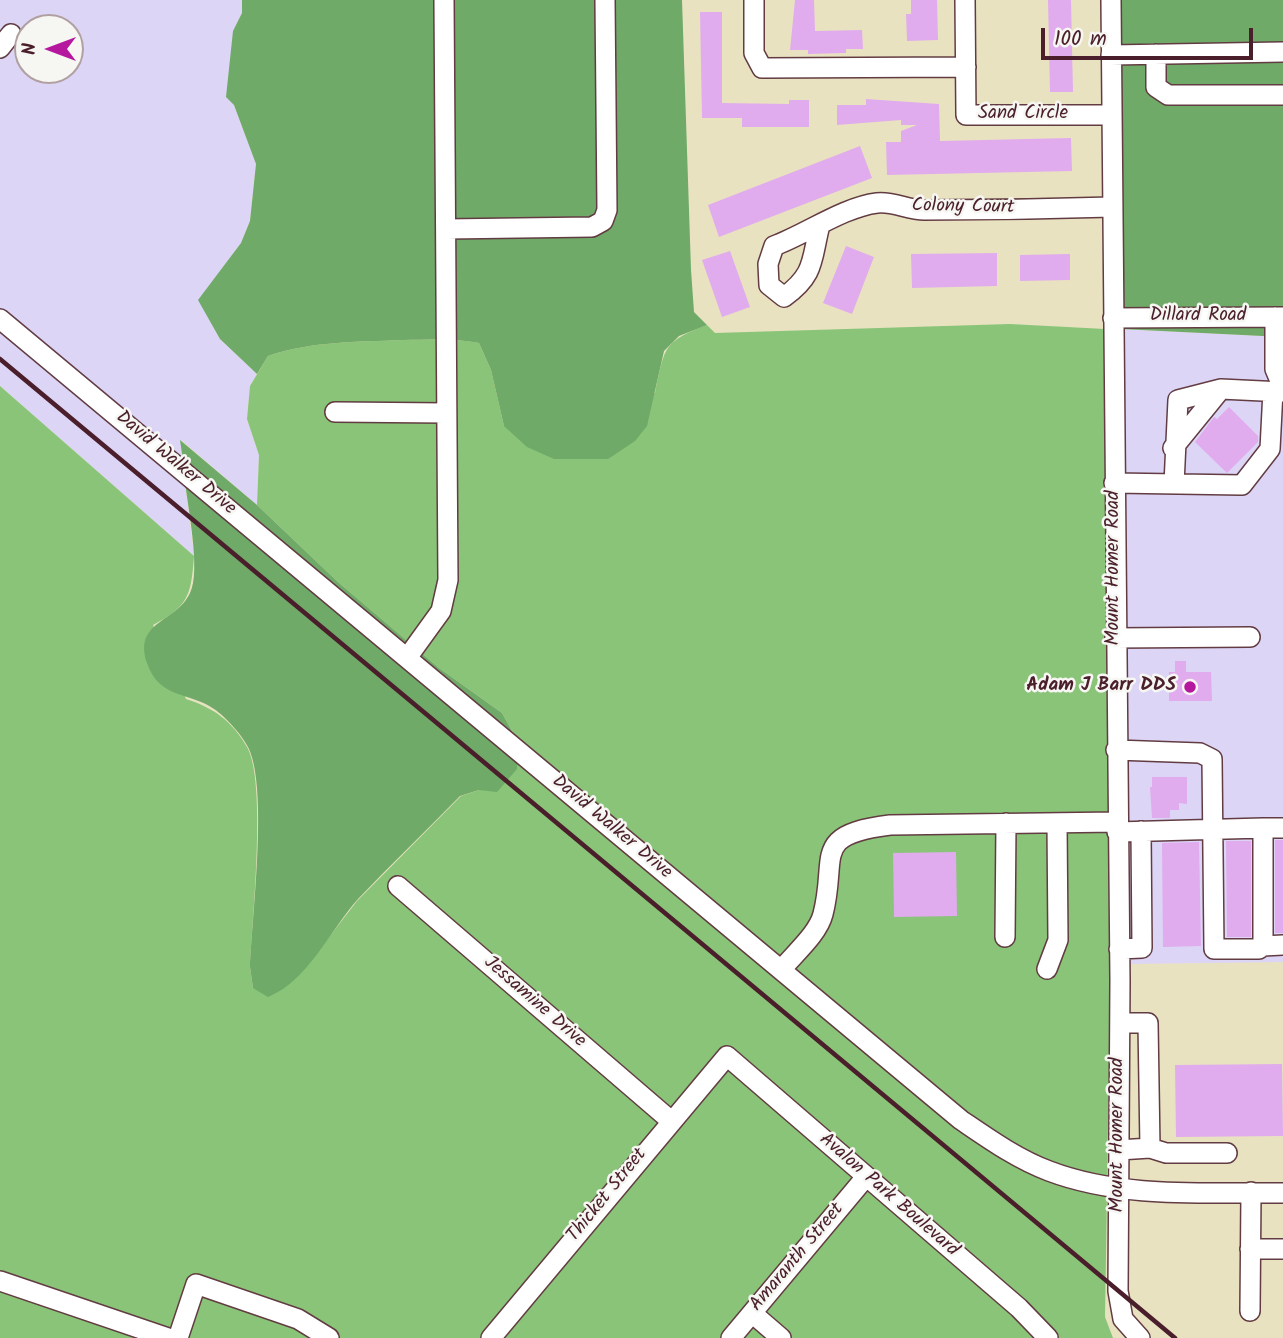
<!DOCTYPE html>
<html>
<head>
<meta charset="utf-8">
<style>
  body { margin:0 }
  #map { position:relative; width:1283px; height:1338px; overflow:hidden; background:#e9e2c1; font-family:Kalam,sans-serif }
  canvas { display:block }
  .north { position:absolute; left:14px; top:14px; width:70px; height:70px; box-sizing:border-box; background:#f6f6f2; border:2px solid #b1a0a2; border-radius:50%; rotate:270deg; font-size:19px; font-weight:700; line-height:28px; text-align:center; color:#4a1f2b }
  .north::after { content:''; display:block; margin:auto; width:24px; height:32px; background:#b5179e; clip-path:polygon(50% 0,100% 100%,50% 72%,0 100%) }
  .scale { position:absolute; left:1041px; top:28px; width:212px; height:32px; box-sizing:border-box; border:4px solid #4a1f2b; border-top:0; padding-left:9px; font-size:21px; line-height:24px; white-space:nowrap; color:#4a1f2b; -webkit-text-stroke:5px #f6f6f2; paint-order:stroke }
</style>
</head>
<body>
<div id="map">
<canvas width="1283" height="1338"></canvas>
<div class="north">N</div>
<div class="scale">100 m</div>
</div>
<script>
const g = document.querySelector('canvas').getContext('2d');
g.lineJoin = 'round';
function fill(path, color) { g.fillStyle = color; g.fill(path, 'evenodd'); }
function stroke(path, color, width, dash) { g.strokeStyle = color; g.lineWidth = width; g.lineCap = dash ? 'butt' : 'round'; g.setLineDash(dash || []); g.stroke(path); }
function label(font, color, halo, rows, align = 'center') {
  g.font = font + ' Kalam,sans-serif'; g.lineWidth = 5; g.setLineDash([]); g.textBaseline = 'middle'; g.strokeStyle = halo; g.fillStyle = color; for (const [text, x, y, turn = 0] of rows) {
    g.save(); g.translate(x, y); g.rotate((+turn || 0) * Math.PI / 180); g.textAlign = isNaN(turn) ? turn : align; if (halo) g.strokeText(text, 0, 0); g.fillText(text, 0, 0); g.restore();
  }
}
const built = new Path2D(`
  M0,0h242v13l-9,18 1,74 22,59 -6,57 -9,22 -42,57 21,39 37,35 -7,12 -3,33 12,36 -2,50 -76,-65 2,20 -183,-151zM28,28h42v42h-42z
  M0,329l185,153 9,74 -194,-170z
  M1121,329l162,8v625l-155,2z`);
const green = new Path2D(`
  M1010,324l95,5 6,635 -4,215c-58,-16 -92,-30 -141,-65l-449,-374 -15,-27 -63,-45 -101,-86 -81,-77 2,-50 -12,-36 3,-33 18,-30c45,-15 88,-14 135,-16 27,0 50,-2 76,3l12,27 13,56 151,-33c10,-45 7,-51 52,-68l8,8z
  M0,386l194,170c-3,39 -5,50 -41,69l33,74c28,9 46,22 61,48 20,35 5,174 3,220l3,21 48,-15 56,-72 104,-105 18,-6 38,-30 438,365 152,69 -2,123 8,21h-1113z`);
const forest = new Path2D(`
  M242,0h440l9,270 3,42 13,13 -28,11 -15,15 -17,75 -12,15 -27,18h-54l-27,-12 -23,-21 -13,-56 -12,-27c-27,-5 -49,-3 -76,-3 -47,2 -90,1 -135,16l-11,18 -37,-35 -22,-39 43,-57 9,-22 6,-57 -22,-59 -8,-8 7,-66 9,-18z
  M1120,0h163v310l-162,1z
  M1283,324v13l-162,-8v-4z
  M180,440l77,65 81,77 101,86 63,45 15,27 -334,-280z
  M185,482l332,278v9l-20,23 -18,-2 -19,6c-33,34 -69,68 -102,103 -28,31 -50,82 -90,98l-15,-9 -3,-21c2,-51 18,-175 -1,-218 -6,-13 -23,-32 -35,-40 -24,-17 -55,-10 -67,-46 -14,-42 29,-40 43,-70 11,-21 -2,-85 -5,-111z`);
const building = new Path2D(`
  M795,0h19l1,31 47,-1 1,19h-17v4l-38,1v-4h-18z
  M911,0h26l1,40 -31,1 -1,-27h5z
  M1048,0h23l2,92h-23z
  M700,12h22v91l67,1v-4h20v27h-67v-9h-40z
  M866,99l73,5 1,37 131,-3 1,33 -185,4 -1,-33h15v-11l16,-6h-16v-5l-64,5v-20h29z
  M860,146l12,32 -153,59 -11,-32z
  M846,246l28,11 -22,57 -29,-11z
  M730,251l20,56 -28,10 -20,-57z
  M997,253v33l-85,2 -1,-34z
  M1070,254v26l-50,1v-26z
  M1229,407l29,29v6l-31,31 -32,-31 19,-25 3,2z
  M1175,661h11v11h25l1,29h-43v-29h6z
  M1152,777h35v27l-8,-1v7h-9v8h-18l-2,-31h2z
  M1275,840h8v93h-8z
  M1226,841h25v96h-24z
  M1199,842l2,104 -38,1 -1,-104z
  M956,852l1,64 -63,1 -1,-64z
  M1282,1064l1,72 -107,1 -1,-72z`);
const minor = new Path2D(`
  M754,0v53l8,15 204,-1
  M965,0l1,115h145
  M1111,0l9,980 -2,311 5,28 17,19
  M0,48l11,-14
  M1156,54v33l12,8h115
  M1111,55l172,-3
  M820,225c-9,34 -4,49 -36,72l-15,-12 -1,-21 6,-18c32,-12 70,-39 103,-43 16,-2 31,7 47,7 63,0 125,-1 188,-3
  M446,229l146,-2 11,-6 4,-11 -2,-210
  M1275,317v52l8,19
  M1113,318l170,-1
  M0,319l961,801c28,19 56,39 88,51 74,28 156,21 234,22
  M335,412l111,1
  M1173,448l48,-59
  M1114,483l128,2 28,-36 3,-58
  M1174,484l4,-84 43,-11 62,3
  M1115,638l135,-1
  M407,658l34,-47 7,-31 -4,-580
  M1116,750l84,3 12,6 2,190h45l4,-3
  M1283,828h-20v118l20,-1
  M1117,832l146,-4
  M398,886l272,234
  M1005,937l1,-114
  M1119,949l23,-1 -1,-117
  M1047,969l11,-29 -1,-117
  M781,970c13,-16 37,-36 42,-56 15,-58 -13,-79 67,-89l227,-3
  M1150,1148l16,5h61
  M1119,1150l31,-2 -2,-125h-28
  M1250,1249h33
  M0,1281l168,57
  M1250,1311l1,-119
  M752,1313l29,25
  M178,1338l18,-54 102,35 31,19
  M491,1338l236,-282 292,252 29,30
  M731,1338l134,-160`);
const rail = new Path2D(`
  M0,359l1175,979`);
const markers = [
  [1190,687,7,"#b5179e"]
];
const streetNames = [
  ["Sand Circle",1023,115],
  ["Colony Court",963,208,1],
  ["Dillard Road",1198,317],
  ["David Walker Drive",175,464,40],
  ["Mount Homer Road",1115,568,-90],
  ["David Walker Drive",611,828,40],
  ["Jessamine Drive",534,1003,41],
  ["Mount Homer Road",1119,1135,-90],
  ["Thicket Street",608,1196,-51],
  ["Avalon Park Boulevard",888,1196,41],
  ["Amaranth Street",798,1258,-50]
];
const poiNames = [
  ["Adam J Barr DDS",1176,687]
];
fill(built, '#dcd5f6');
fill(green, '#8ac478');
fill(forest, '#6faa68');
fill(building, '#e0aced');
stroke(minor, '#623c42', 22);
stroke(minor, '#fff', 19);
stroke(rail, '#4a1f2b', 4.5);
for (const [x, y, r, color] of markers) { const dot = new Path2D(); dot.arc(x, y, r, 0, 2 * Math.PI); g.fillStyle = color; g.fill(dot); stroke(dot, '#f6f6f2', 2.5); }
label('19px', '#4a1f2b', '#f6f6f2', streetNames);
label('bold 19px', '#4a1f2b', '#f6f6f2', poiNames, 'right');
</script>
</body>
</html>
